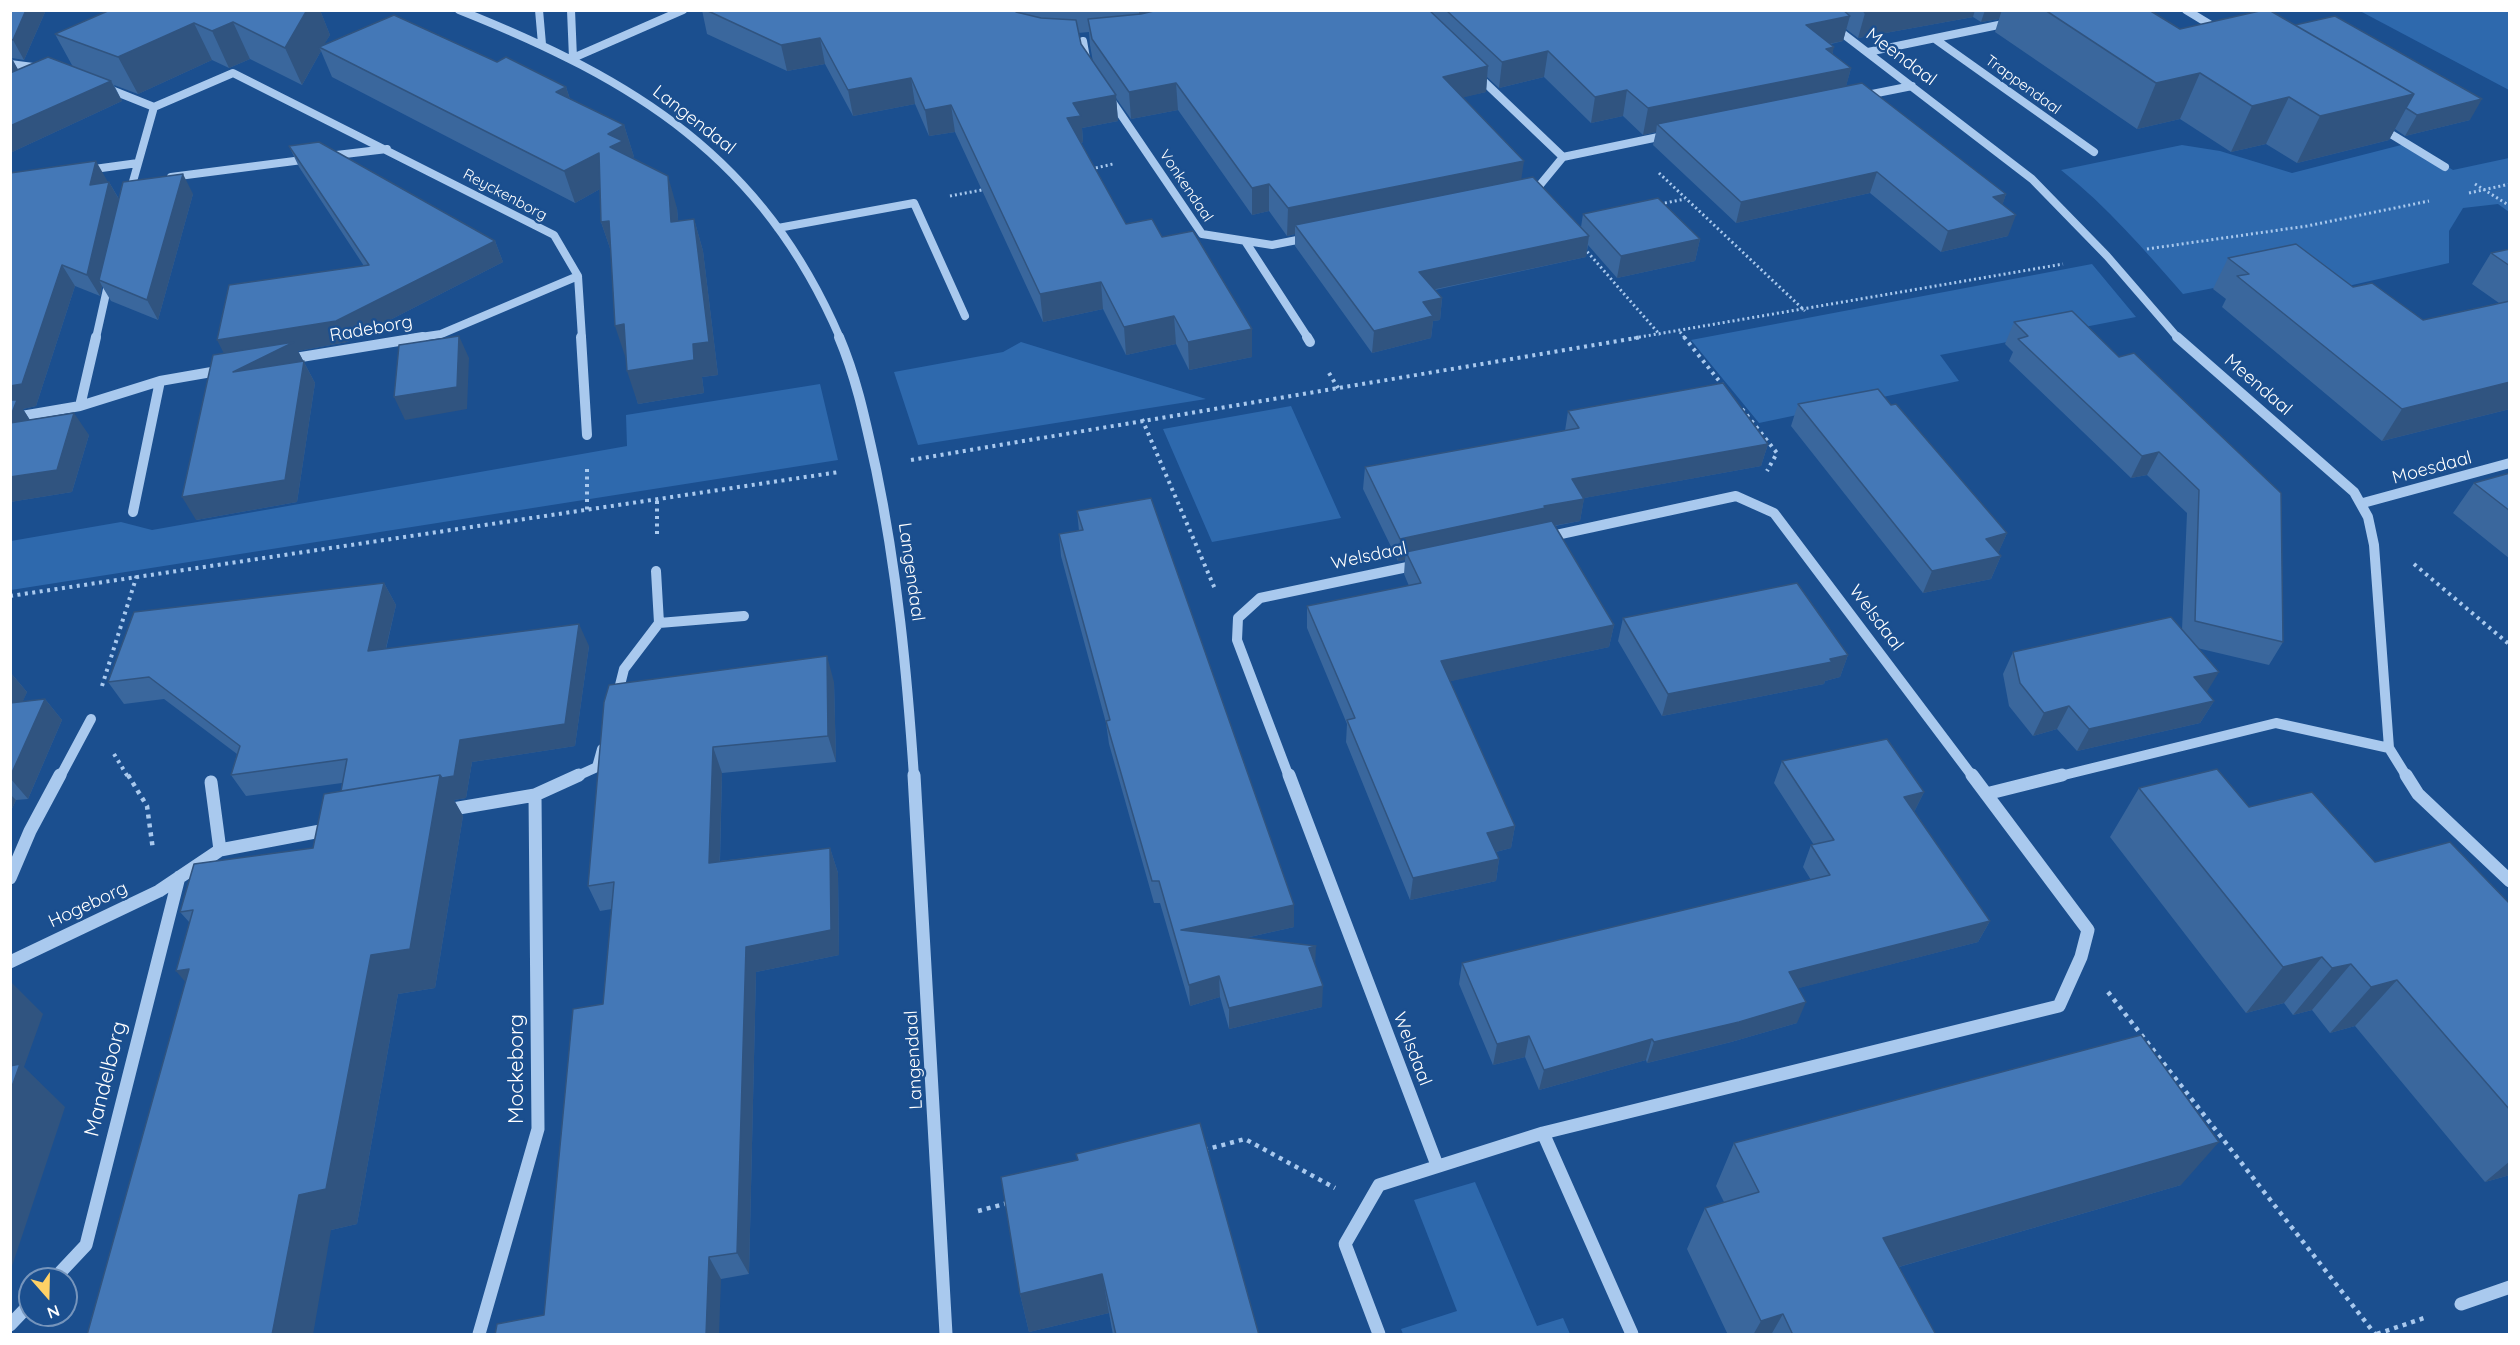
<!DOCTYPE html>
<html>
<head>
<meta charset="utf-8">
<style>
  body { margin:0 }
  #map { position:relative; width:2520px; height:1345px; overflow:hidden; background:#1b4f8f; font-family:Quicksand,sans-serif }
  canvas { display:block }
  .frame { position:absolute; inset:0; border:12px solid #fff; pointer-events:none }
  .north { position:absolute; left:18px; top:1267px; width:60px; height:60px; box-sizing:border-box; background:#1b4f8f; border:2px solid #7695bc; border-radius:50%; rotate:160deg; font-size:16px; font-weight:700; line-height:24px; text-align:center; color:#fff }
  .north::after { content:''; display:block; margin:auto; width:21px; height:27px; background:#ffd166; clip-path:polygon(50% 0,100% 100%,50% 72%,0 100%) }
</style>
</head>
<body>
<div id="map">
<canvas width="2520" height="1345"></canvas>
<div class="frame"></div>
<div class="north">N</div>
</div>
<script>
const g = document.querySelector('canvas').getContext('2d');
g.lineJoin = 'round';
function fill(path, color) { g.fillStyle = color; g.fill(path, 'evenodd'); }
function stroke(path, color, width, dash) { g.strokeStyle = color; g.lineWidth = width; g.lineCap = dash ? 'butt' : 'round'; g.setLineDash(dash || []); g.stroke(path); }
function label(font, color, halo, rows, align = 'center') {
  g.font = font + ' Quicksand,sans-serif'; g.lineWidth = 5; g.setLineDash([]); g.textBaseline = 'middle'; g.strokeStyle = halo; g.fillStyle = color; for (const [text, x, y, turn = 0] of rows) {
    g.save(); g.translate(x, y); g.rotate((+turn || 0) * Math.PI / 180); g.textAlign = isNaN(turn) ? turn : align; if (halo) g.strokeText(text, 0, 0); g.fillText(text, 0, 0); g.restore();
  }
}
const green = new Path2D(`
  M2360,11h149v79z
  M2409,143l44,27 56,-12v54l-11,-8 -35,4 -14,23v32l-101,23 -27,-19 -138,27c-38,-43 -76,-88 -122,-124l121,-25 38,6 72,22z
  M2092,264l44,53 -196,38 19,26 -200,42 -68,-83z
  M1021,342l185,57 -288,46 -24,-73 109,-20z
  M820,384l18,76 -827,130v-49l110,-19 31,8 475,-84 -1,-31z
  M1291,406l50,112 -129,24 -49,-113z
  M1475,1182l62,144 26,-8 7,16h-167l-2,-5 56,-18 -43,-111z`);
const pathFar2 = new Path2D(`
  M1091,169l22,-5
  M1659,173l146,138
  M2475,184l35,22
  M2469,193l41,-9
  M950,196l37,-7
  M1660,204l25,-5
  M1584,248l76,87
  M2147,249l160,-23 122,-25
  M1680,332l5,6
  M1634,338l429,-74`);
const pathFar1 = new Path2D(`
  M1684,337l40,50
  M1329,373l9,15
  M1742,409l35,44 -10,18
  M1142,419l73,170
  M911,460l731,-123
  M587,469v42
  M657,501v35
  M2414,564l96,81
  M10,596l829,-124
  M102,686l35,-111
  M114,754l14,23`);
const path = new Path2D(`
  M128,775l19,31 6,44
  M2108,992l267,342
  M1204,1150l41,-11 90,49
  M978,1211l30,-8
  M2377,1334l50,-17`);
const minorFar2 = new Path2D(`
  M459,10c176,70 303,147 381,328
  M539,10l3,34
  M571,10l2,48 110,-48
  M1812,10l220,169 75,77 71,82
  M2186,10l33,20
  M1935,39l159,113
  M1083,41l4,23
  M1868,52l140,-29
  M10,64l31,4
  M1476,74l87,83
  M104,87l50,20
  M1862,96l50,-10
  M1109,97l93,137 70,11 35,-7
  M2381,128l64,39
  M328,156l59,-7
  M87,170l51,-7
  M171,177l139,-18
  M130,192l24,-85 79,-34 321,162 24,41 4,62
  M1531,192l4,-1 28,-34 105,-22
  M778,228l136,-25 51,113
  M1245,241l63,97
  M96,338l13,-58
  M414,338l27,-4 137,-58`);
const minorFar1 = new Path2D(`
  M581,337l6,98
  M839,337c18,42 27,87 37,132 21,101 31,204 38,308
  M1307,337l3,5
  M2177,337l177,155 14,25 6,28 15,203 18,29
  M289,359l134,-22
  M80,406l16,-69
  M10,418l70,-12 80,-25 63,-11
  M2363,503l147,-40
  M133,512l27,-131
  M1547,537l189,-41 38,17 199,264
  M659,623l85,-7
  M617,697l7,-28 35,-46 -3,-52
  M60,777l31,-58
  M575,777l22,-10 5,-18
  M1289,777l-52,-137 1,-22 22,-20 157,-33
  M2056,777l220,-54 113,25`);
const minor = new Path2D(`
  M914,775l32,559
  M1289,775l148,390
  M2406,775l12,19 92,87
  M211,782l9,68
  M1986,794l76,-19
  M447,810l88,-15 44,-20
  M10,878l20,-47 30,-56
  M10,962l149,-71 61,-41 111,-21
  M1543,1133l89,201
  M54,1279l32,-34 93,-368
  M2461,1304l49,-17
  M10,1325l20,-21
  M479,1334l59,-205 -3,-334
  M1379,1334l-34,-90 34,-59 164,-52 516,-127 22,-49 7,-27 -116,-155`);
const wall = new Path2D(`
  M10,10h36l-22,50 -12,-2 6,12 55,-3 -18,-33 55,-24h210l10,25 -6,9 173,18 69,25 4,12 54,26 10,32 -2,1 45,50 1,13 16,-2 9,32 15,124 -16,2 2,16 -66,11 -12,-45 -15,-108 -10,-29 -1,-33 -25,14 -243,-126 -11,-26 -19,34 -52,-26 -21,9 -17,-8 -74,34 -24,-9 8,16 -112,52z
  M702,10h1447l31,19 115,-4 175,95 -65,16 -10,-7 -6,11 -92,23 -31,-19 -35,8 -51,-33 -43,10 -142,-97 4,-13 -18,3 -8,-5 -115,21 -12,-9 -3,12 -12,3 2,10 18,14 -5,18 160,108 -4,11 6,31 -67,16 -71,-59 -134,30 -83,-78 3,-13 -13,3 -20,-19 -32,7 -47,-46 -45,11 -12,-11 -1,15 -23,5 58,82 60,48 2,-13 117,25 -5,22 -78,17 -29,-33 -2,12 -151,33 7,8 -2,22 -7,1 -2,17 -59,15 -77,-107v-12l-8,2 -18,-25 -17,4 -74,-105 -47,9 -15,-21 2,23 -36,7 1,14 -2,1 45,81 36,13 90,92v28l-63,13 -13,-26 -50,11 -23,-46 -60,13 -88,-190 -26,4 -14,-32 -62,12 -28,-52 -38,7 -80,-37zM1089,32l1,13 3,17 -12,-18 -3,-11z
  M289,146l206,95 8,21 -156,80 -49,9 17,32 -18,119 -101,18 28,-167 140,-87 -65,-99z
  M10,173l99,9 10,17 74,-5 -35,126 -47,-19 -9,-15 -2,10 -25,-10 -39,120 -13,3 7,11 59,15 -17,57 -62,10z
  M2510,249v160l-128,32 -160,-134 4,-8 -13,-10 15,-31 125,29 70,33 76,-17 -27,-19 19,-31z
  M2014,322l105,35 15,-4 149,289 -14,23 -72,-17 10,44 7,9 -14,22 -123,28 -20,-22 -24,7 -24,-30 -6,-32 10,-22 169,-22 5,-117 -40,-38 -16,3 -122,-117 4,-9 -8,-8z
  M1798,404l93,1 116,128 -9,20 3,3 -10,23 -68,14 -132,-167z
  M1568,411l200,33 -7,22 -177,32 -4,23 -25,5 59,99 -5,22 -159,34 65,145 -4,22 -15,4 3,7 -3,22 -86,19 -64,-158 1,-18 -40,-96v-22l102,-20 -5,-12 1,-14 -7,1 -35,-72 2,-22 200,-36z
  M2510,473v86l-57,-46 21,-30z
  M1077,511l217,416 -49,11 70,25 7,44 -93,22 -9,-32 -30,9 -30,-103h-6l-45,-159 -3,-21 -45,-167 -2,-22 20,-3z
  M384,583l12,22 -10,44 203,-3 -14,100 -103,16 -6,36 -12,2 9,16 -28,172 -37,6 -41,230 -26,6 -145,-247 4,-60 -10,-11 133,-64 28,-57 1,-8 -96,13 -15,-21 6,-21 -73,-55 -40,5 -16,-22z
  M1623,618l225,37 -8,22 -15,4 -1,3 -162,32 -44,-75z
  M10,672l17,20 -5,10 23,-3 17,21 -34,79 -12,1 -6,13z
  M834,682l2,80 -114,11 -2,88 110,-13 8,25 1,82 -83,17 -7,302 -28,5 -177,36 59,-311 9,-95 -12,2 -12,-25 16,-184z
  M1782,761l142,31 -10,20 76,109 -12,21 -180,46 -1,35 -66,19 -84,21 -1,-3 -107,30 -14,-33 -32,8 -34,-81 3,-21 349,-83 -8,-13 8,-22h3l-40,-62z
  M2139,788l110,19 126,55 135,42v271l-25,7 -130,-156 -25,7 -18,-23 -19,5 -9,-12 -38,10 -136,-176z
  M1734,1143l447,42 -282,82 37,68h-208l-41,-86 18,-41 19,-6 -8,-16z
  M1001,1177l258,158h-146l-4,-22 -80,19 -9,-38z`);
const shadedWall = new Path2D(`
  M26,10h20l-22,50 -11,-20z
  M307,10h13l10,25 -8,13 -3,-1 2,4 -19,34 -17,-37z
  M1139,10h91l-90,17z
  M1876,10h99l-2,7 -115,21 7,-25z
  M1985,10h17l-3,9 -18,3z
  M1850,16l-7,25 -44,9 7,-25z
  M233,22l17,37 -21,9 -17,-37z
  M194,23l18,37 -74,34 -20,-37z
  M820,38l5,26 -38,7 -6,-26z
  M1834,47l-6,25 23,-4 -7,26 -187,30 -1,8 -13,3 5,-27 178,-59z
  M1548,51l-4,26 -45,11 3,-26z
  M10,56l9,15 -9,20z
  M1488,66l-2,26 -45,11 2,-26z
  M2200,73l-20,46 -43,10 19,-46z
  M911,78l4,26 -62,12 -5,-26z
  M111,81l11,20 -112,52v-27z
  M1176,83l2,27 -47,9 -2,-27z
  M566,87l10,31 -20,-26z
  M1627,90l-4,26 -32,7 4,-26z
  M2414,94l-25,46 -92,23 23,-47z
  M1116,95l2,26 -36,7 1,14 -13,3 -3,-27 6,-15z
  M2289,97l-23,47 -35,8 21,-46z
  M2482,99l-12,21 -65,16 12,-21z
  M951,105l4,27 -26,4 -4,-26z
  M624,125l10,32 -6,3 -18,-13 -2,-13z
  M599,153l10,31 -34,19 -11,-32z
  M96,161l12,21 -18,3z
  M1524,161l-4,27 -225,37v9l-8,2 1,-28z
  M1877,172l-7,21 -134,30 5,-21z
  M183,174l10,20 -35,126 -11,-20z
  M668,176l9,32 4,46 -10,-32z
  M109,182l12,21 -22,77 3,6 -2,10 -13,-21z
  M1269,184v27l-17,4v-27z
  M2006,194l-7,21 -6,-18z
  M2016,215l-8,21 -67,16 7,-21z
  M694,219l9,32 15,124 -16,2 2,16 -66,11 -11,-33 66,-27z
  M609,221l3,33 -11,-32z
  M1589,236l-3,21 -169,36 2,-21z
  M1700,239l-5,22 -78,17 4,-22z
  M495,241l8,21 -156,80 -49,9 17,32 -18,119 -101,18 -14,-23 63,-102 -28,-55z
  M62,265l13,21 -39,120 -13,3 8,13 -21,4v-40z
  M1101,282l2,27 -60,13 -3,-28z
  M1442,298l-2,22 -7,1 -2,17 -59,15 2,-22 49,-29z
  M1174,316l2,28 -50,11 -2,-28z
  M624,324l2,35 -11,-33z
  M1252,329v28l-63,13 -1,-28z
  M459,336l10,22 -2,51 -62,11 -11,-23z
  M2510,382v27l-128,32 20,-32z
  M74,413l15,22 -17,57 -62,10v-25z
  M1768,444l-7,22 -193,35 4,-22z
  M2159,452l-12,23 -16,3 11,-22z
  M1584,499l-4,22 -174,31 -1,8 -7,1 2,-22 144,-33z
  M2007,533l-10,23h4l-10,23 -68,14 9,-22 54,-32z
  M384,583l12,22 -16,68 -12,-22z
  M579,624l10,22 -14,100 -103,16 -6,36 -12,2 9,16 -28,172 -37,6 -41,230 -26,6 -18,105h-41l27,-140 72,-240 69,-180 20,-35z
  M1614,625l-5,22 -171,37 3,-23z
  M1848,655l-8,22 -15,4 -1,3 -162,32 6,-22z
  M827,656l7,26 2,80 -8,-26z
  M10,672l17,20 -15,34 -2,-1z
  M2219,672l-14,23 -11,-18z
  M45,699l17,21 -34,79 -18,-21v-1z
  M2214,701l-14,22 -123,28 12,-22z
  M2069,706l-12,23 -24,7 11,-23z
  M713,747l9,26 -3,115 -10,-25z
  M1924,792l-11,22 -9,-17z
  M10,794l6,6 -6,13z
  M1515,826l-4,22 -27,7 3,-22z
  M830,848l8,25 1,82 -83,17 -7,302 -12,-21 9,-306z
  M1499,859l-3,22 -86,19 3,-22z
  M1294,905v22l-112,25 -1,-22z
  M1990,921l-12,21 -198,51 9,-21z
  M1316,946l-1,21 -6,-19z
  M2322,957l-38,46 -38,10 37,-46z
  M2351,964l-39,46 -19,5 39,-47z
  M189,969l20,41 -33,-39z
  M1219,976l1,21 -30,9 -1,-21z
  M2397,980l-42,46 -25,7 41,-46z
  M10,981l33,33 -19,53 41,40 -55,165z
  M1323,986l-1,21 -93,22v-21z
  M1806,1002l-9,21 -66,19 -84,21 7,-21z
  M1529,1036l-4,21 -32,8 4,-21z
  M1652,1039l-6,21 -107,30 5,-20z
  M2219,1142l-38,43 -324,94 26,-41z
  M2510,1161v14l-25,7z
  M709,1257l12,22 -2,56h-13z
  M1102,1274l7,39 -80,19 -9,-38z
  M1783,1314l-12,21h-18l8,-14z`);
const building = new Path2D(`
  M10,10h16l-13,30 -3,-1z
  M110,10h197l-22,38 -52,-26 -21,9 -18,-8 -76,34 -63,-23z
  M706,10h309l1,2 25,6 35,2 5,24 35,51 -43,8 8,13 -14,2 59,106 26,-5 10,18 31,-6 59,98 -64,13 -14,-26 -50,11 -23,-45 -61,12 -89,-189 -26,5 -14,-32 -63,12 -28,-52 -39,7z
  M1158,10h271l59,56 -45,11 81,84 -236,47 -19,-24 -17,4 -76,-105 -47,9 -37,-53 -4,-20 53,-5z
  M1446,10h397l7,6 -44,9 28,22 -8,2 25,19 -203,40 -21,-18 -32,7 -47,-46 -46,11z
  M1863,10h13l-11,3z
  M2045,10h104l31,19 84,-19h5l145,84 -94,22 -31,-19 -37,9 -52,-33 -44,10z
  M394,15l103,47 9,-5 60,30 -10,5 68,33 -16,9 15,7 -13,6 58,29 3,46 23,-3 15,123 -16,2 1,16 -67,11 -3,-47 -9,2 -6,-105 -8,1 -2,-69 -35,18 -245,-124z
  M2335,16l147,83 -65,16 -11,-7 8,-14 -119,-69z
  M48,57l63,24 -101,45v-53z
  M1862,83l144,111 -13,3 23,18 -68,16 -71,-59 -136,30 -84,-78z
  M319,142l176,99 -159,80 -119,19 12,-55 140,-20 -80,-119z
  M96,161l-6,24 19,-3 -22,93 -25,-10 -40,119 -12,2v-213z
  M183,174l-36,126 -48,-20 24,-98z
  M1533,177l56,59 -170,36 23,26 -19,4 10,14 -59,15 -79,-106z
  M1658,198l42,41 -79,17 -38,-42z
  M2296,244l57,43 19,-4 51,37 87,-19v81l-108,27 -165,-133 12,-2 -21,-16z
  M2510,249v17l-19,-13z
  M2072,311l47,46 15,-4 147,140 2,149 -88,-21 4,-131 -40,-38 -17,4 -124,-117 10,-3 -14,-14z
  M459,336l-2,51 -63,10 5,-52z
  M294,342l-61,30 71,-11 -19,119 -103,17 31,-142z
  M1723,383l45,61 -196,35 12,20 -40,7 1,2 -145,31 -35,-72 214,-39 -11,-17z
  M1878,389l13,16 5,-1 111,129 -21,6 15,17 -69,15 -134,-167z
  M10,400h7l-7,18z
  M74,413l-17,57 -47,7v-54z
  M2510,473v38l-36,-28z
  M1151,498l143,407 -113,25 135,16 -7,2 14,38 -94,22 -10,-32 -30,9 -30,-104h-7l-46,-160 4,-1 -51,-186 24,-4 -6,-19z
  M1552,521l62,104 -173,36 74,165 -28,7 12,26 -86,19 -66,-158 8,-2 -48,-112 114,-23 -15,-31z
  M384,583l-16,68 211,-27 -14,100 -105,16 -6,36 -12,2 -2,-3 -99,16 6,-32 -116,16 9,-29 -46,-35 -45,-34 -41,5 26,-70z
  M1797,583l51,72 -18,4 2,3 -164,32 -45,-76z
  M2171,617l48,55 -25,5 20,24 -125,28 -20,-23 -25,7 -24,-30 -7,-31z
  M827,656l1,80 -115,11 -4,116 121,-15 1,82 -85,17 -9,306 -28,4 -3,78h-211l2,-11 47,-9 29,-306 30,-5 11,-122 -26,4 16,-184 5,-17z
  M45,699l-35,78v-74z
  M1887,739l37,53 -20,5 86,124 -201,51 17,30 -67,20 -85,20 -2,-3 -108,31 -15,-34 -32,8 -35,-81 368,-88 -19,-30 23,-5 -52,-79z
  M2217,769l32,38 63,-15 63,70 75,-20 60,62v206l-113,-130 -26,7 -20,-23 -19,4 -10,-11 -39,10 -144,-179z
  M440,775l-30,174 -39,6 -45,234 -27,6 -27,140h-185l102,-366 -13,2 17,-61 -13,2 14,-48 119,-16 11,-54z
  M2141,1035l78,107 -336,96 53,97h-143l-10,-21 -22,7 -56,-113 54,-16 -25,-49z
  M20,1064l-10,28v-26z
  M1200,1123l59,212h-143l-14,-61 -82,20 -19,-117 77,-17 -2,-6z`);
const farStreetnames = [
  ["Trappendaal",2023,85,36],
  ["Vonkendaal",1186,186,56],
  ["Reyckenborg",505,195,28]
];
const streetNames = [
  ["Meendaal",1901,57,37],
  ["Langendaal",694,120,38],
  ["Radeborg",371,329,-10],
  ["Meendaal",2258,385,41],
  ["Moesdaal",2432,468,-15],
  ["Welsdaal",1369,556,-12],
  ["Langendaal",911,572,82],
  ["Welsdaal",1876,618,53],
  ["Hogeborg",88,905,-25],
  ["Welsdaal",1412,1049,69],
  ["Langendaal",914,1060,-93]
];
const nearStreetnames = [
  ["Mockeborg",517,1069,-90],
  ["Mandelborg",106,1079,-76]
];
fill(green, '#2e69ad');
stroke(pathFar2, '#a9c9ee', 3, [2, 3]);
stroke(pathFar1, '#a9c9ee', 4, [3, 4.5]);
stroke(path, '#a9c9ee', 4.5, [4, 5]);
stroke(minorFar2, '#a9c9ee', 8);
stroke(minorFar1, '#a9c9ee', 10);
stroke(minor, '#a9c9ee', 13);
fill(wall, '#3a679d');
fill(shadedWall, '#305480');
fill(building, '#4478b7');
stroke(building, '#305480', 1.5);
label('15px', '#fff', '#1b4f8f', farStreetnames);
label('18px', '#fff', '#1b4f8f', streetNames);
label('21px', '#fff', '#1b4f8f', nearStreetnames);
</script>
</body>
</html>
